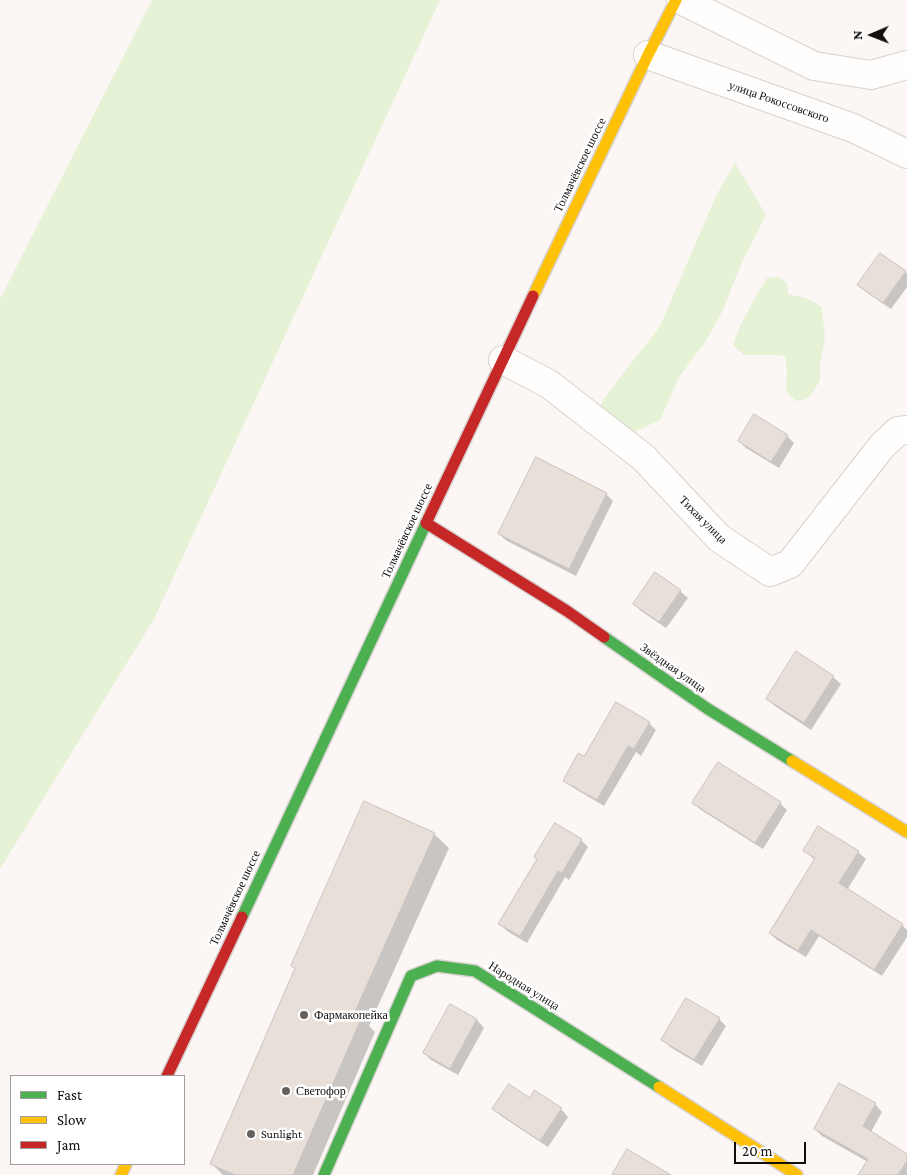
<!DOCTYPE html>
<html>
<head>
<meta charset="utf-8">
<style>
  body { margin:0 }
  #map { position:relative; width:907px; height:1175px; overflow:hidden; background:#fcf7f4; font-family:"Crimson Pro",serif }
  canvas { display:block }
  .legend { position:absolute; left:10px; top:1075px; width:175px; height:90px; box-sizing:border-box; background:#fff; border:1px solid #a19f9e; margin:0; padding:6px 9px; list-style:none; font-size:15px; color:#130f0d }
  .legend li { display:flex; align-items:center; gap:10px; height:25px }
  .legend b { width:25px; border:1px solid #a19f9e }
  .north { position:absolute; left:847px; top:10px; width:50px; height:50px; -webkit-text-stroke:4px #fff; paint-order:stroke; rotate:269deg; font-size:14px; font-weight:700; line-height:20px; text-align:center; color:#130f0d }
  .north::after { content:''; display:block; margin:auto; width:18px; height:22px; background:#130f0d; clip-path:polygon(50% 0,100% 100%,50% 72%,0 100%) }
  .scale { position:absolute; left:734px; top:1142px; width:72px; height:22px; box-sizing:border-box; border:2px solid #130f0d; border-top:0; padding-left:6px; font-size:15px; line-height:18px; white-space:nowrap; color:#130f0d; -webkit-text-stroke:4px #fff; paint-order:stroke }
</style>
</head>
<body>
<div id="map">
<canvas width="907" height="1175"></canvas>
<ul class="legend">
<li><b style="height:6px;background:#4caf50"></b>Fast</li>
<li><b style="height:6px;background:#ffc107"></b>Slow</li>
<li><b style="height:6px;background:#c62828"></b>Jam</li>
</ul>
<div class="north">N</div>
<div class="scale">20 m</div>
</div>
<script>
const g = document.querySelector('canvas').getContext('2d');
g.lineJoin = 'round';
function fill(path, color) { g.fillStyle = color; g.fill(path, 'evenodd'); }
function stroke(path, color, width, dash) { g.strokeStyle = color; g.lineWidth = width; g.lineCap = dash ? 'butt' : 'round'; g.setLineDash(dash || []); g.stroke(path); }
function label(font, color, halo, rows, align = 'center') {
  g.font = font + ' "Crimson Pro",serif'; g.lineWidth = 5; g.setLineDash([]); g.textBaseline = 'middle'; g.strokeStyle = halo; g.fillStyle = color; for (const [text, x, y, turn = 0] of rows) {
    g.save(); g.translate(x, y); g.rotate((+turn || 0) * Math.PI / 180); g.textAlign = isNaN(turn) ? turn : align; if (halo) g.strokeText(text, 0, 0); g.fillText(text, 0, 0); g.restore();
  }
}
const green = new Path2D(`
  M152,0h288l-286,619 -154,250v-570z
  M735,163l31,52 -24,47 -19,48 -17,31 -27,36 -19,43 -45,21 -20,-24 8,-17 57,-74 56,-130z
  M778,277l9,6 1,11 18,4 16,9 3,31 -5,26v16l-7,12 -7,7 -10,2 -10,-10 1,-20 -2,-15 -8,-1h-33l-11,-10c8,-24 21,-46 34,-67z`);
const shadow = new Path2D(`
  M905,272l2,1v14l-16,22 -25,-17 -7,-7z
  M787,436l7,7 -15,25 -33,-20 -7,-7z
  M606,494l7,7 -37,75 -69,-35 -8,-7z
  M680,591l8,7 -22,30 -25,-17 -7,-7z
  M833,677l8,7 -30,46 -36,-24 -8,-7z
  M649,723l7,7 -15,26 -5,-4 -32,54 -32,-19 -8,-7 20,-22z
  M694,803h86l7,7 -24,39 -62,-39z
  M819,828l39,24 8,7 -19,31 55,35 5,5v7l-25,39 -63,-40 -13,21 -29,-17 -7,-7 45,-73 -10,-9z
  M434,834l15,14 -80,178 6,6 -62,143h-90l-11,-11 84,-195 -4,-3z
  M581,840l7,7 -19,33 -4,-3 -38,66 -20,-12 -7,-7z
  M450,1006l27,14 7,8 -26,47 -27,-15 -7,-7z
  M719,1019l7,7 -24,40 -32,-19 -7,-8z
  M530,1100l31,9 7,8 -20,30 -47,-31 -7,-7z
  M875,1104l7,8 -11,20 36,24v19h-45l6,-13 -46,-26 -7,-7z`);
const building = new Path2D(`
  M880,253l26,18 -23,32 -26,-18z
  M754,414l34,21 -17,27 -33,-21z
  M536,457l71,36 -38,76 -71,-35z
  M655,572l26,18 -22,32 -26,-18z
  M796,651l38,25 -30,47 -38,-24z
  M616,702l34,20 -16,27 -6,-3 -31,54 -34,-19 15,-28 6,3z
  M718,762l63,40 -26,41 -63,-40z
  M364,801l71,32 -81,181 8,3 -69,158h-58l-25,-11 85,-196 -4,-2z
  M555,823l27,16 -20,34 -4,-2 -38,65 -22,-12 39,-65 -3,-2z
  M818,826l41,25 -20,32 64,41 -29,46 -63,-40 -13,21 -29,-18 46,-75 -12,-7z
  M686,998l34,20 -26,42 -33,-20z
  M450,1004l27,15 -27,50 -27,-16z
  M839,1083l37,20 -13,23 44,28v7l-9,14h-40l10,-16 -54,-30z
  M509,1084l21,14 4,-8 28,18 -22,33 -48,-32z
  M627,1149l44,26h-59z`);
const street = new Path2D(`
  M681,0l133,66 57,9 36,-10
  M648,55l205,73 54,26
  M503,360l46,24 95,74 75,80 51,34 20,-8 92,-118 16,-15 9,-1`);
const fast = new Path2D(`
  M604,637l104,72 84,52
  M242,917l186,-398
  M324,1175l87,-199 26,-10 38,5 184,116`);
const slow = new Path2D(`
  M533,296l115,-241 28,-55
  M792,761l115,71
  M659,1087l138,88
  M121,1175l5,-11`);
const jam = new Path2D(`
  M428,519l105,-223
  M426,523l141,88 37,26
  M167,1076l75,-159`);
const markers = [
  [304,1015,5,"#65605e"],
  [286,1091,5,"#65605e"],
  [251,1134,5,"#65605e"]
];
const streetNames = [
  ["улица Рокоссовского",779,102,19],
  ["Толмачёвское шоссе",580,165,-64],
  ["Тихая улица",703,520,45],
  ["Толмачёвское шоссе",407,531,-65],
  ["Звёздная улица",673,668,35],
  ["Толмачёвское шоссе",235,898,-65],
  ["Народная улица",524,986,32]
];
const poiNames = [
  ["Фармакопейка",314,1015],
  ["Светофор",296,1091],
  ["Sunlight",261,1134]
];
fill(green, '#e6f2d6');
fill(shadow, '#0003');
fill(building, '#e9dfd9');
stroke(building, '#c7c3c0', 1);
stroke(street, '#d6d2d0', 30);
stroke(fast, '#d6d2d0', 14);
stroke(slow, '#d6d2d0', 14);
stroke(jam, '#d6d2d0', 14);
stroke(street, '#fffefd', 28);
stroke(fast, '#4caf50', 11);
stroke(slow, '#ffc107', 11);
stroke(jam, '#c62828', 11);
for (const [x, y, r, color] of markers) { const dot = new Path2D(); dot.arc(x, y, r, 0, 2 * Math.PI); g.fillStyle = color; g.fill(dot); stroke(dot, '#fff', 2); }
label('12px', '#130f0d', '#fff', streetNames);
label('12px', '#130f0d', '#fff', poiNames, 'left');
</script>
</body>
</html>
